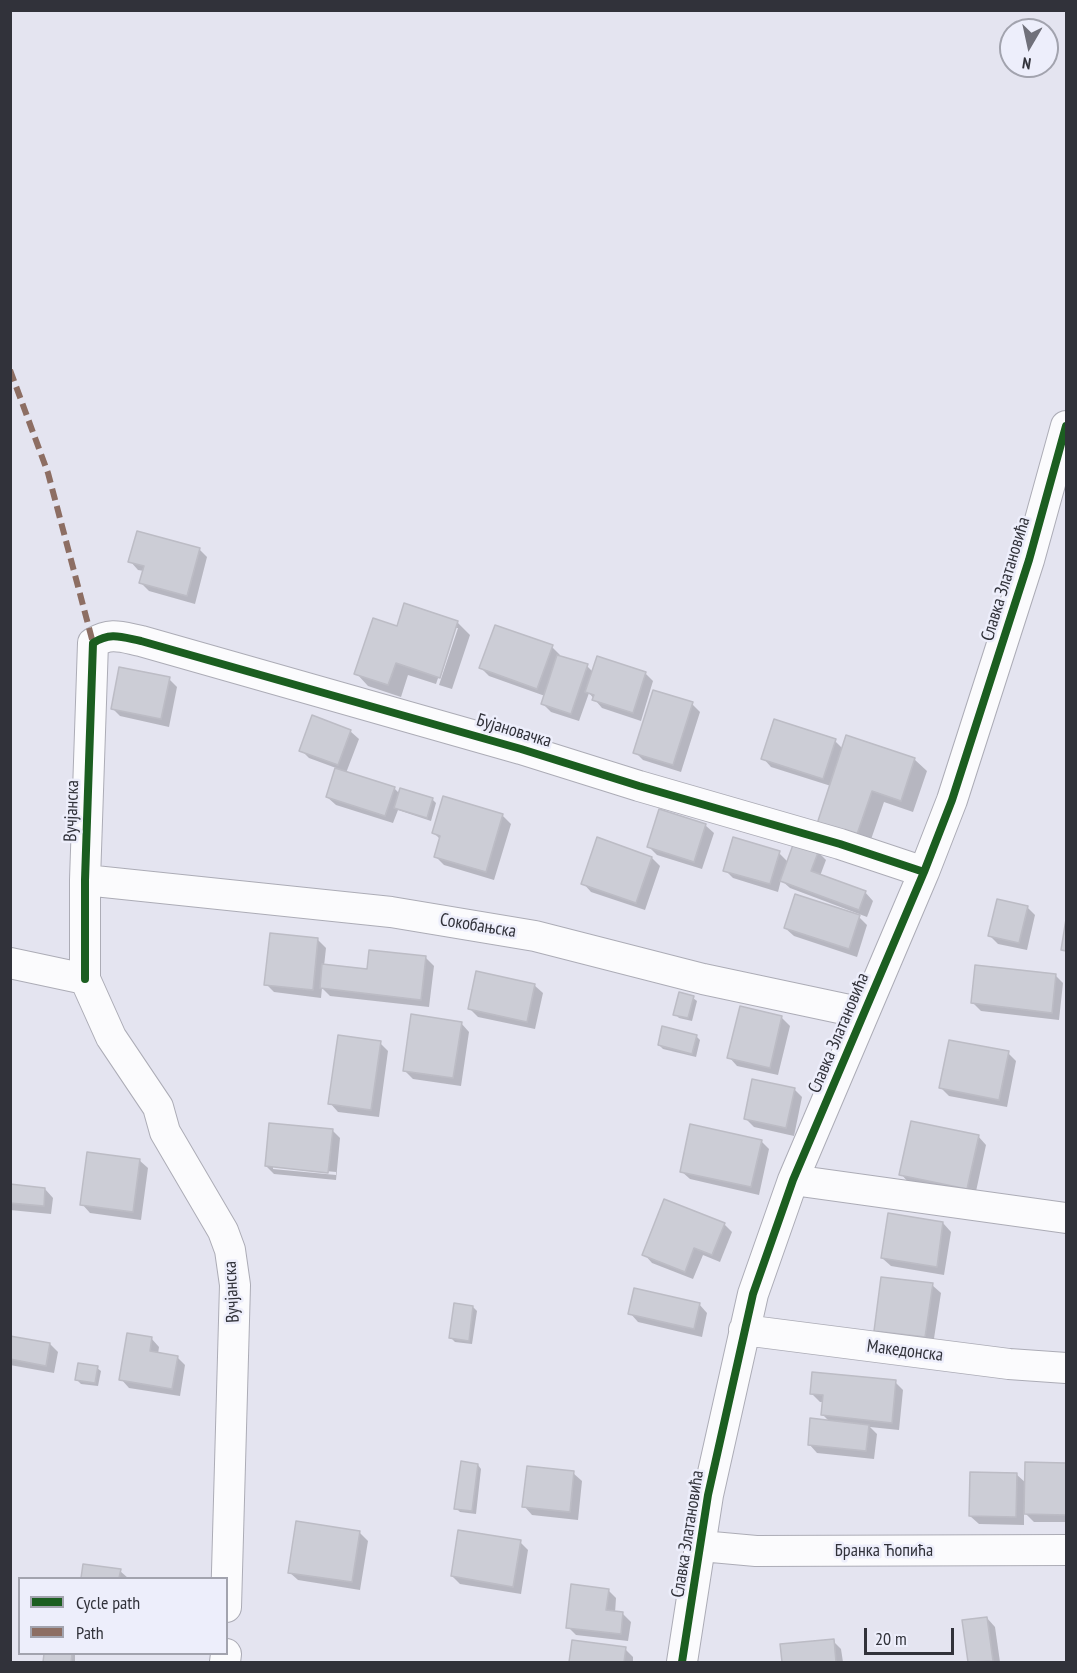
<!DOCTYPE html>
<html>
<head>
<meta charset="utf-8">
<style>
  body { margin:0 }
  #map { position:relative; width:1077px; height:1673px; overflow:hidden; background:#e4e4f0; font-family:"PT Sans Narrow",sans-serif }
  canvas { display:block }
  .frame { position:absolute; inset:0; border:12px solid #31323a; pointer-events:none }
  .legend { position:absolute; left:18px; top:1577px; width:210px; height:78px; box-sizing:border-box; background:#edeefb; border:2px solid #a2a3ae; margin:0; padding:8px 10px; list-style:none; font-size:18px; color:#31323a }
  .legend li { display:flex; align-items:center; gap:12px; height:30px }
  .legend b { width:30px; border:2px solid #a2a3ae }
  .north { position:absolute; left:999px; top:18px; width:60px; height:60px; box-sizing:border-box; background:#edeefb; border:2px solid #a2a3ae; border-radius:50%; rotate:189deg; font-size:16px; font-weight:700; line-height:24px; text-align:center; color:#31323a }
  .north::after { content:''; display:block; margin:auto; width:21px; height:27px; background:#70707a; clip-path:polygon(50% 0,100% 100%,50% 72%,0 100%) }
  .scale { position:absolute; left:864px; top:1628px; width:90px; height:27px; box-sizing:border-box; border:3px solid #31323a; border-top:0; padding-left:8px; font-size:18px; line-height:21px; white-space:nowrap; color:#31323a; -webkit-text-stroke:4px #edeefb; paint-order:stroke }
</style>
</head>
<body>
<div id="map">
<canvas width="1077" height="1673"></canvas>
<div class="frame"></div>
<ul class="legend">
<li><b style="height:8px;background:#1b5e20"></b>Cycle path</li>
<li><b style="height:8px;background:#8d6e63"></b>Path</li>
</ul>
<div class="north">N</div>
<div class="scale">20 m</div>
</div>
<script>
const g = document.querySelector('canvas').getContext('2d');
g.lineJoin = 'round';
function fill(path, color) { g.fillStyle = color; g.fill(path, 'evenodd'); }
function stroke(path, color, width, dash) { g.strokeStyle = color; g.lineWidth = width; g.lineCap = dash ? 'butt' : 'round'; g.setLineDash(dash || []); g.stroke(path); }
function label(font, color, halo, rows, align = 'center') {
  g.font = font + ' "PT Sans Narrow",sans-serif'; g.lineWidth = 5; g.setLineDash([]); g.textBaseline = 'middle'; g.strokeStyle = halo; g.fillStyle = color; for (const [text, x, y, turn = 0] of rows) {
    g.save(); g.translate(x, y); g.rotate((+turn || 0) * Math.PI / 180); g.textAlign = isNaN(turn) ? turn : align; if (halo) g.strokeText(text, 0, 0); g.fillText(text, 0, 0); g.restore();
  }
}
const shadow = new Path2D(`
  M199,549l8,8 -12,47 -46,-13 -8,-8 3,-12 -6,-1 -8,-9z
  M405,605l53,18 12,12 -18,54 -13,-4 19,-57h-3l-19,56 -28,-9 -7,22 -33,-11 -12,-13 42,-46z
  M552,647l8,8 -1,2 28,9 6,6 52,1 8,8 -12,40 -39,-13 -13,-15 -10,28 -28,-9 -8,-8 2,-8 -56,-20 -8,-8z
  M169,679l8,8 -8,40 -49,-11 -8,-8z
  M692,704l8,8 -19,60 -38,-12 -8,-8z
  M350,731l9,8 -13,34 48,15 6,6 32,5 4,4 -5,18 -33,-11 -5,13 -57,-18 -9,-8 9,-29 -27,-10 -8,-8z
  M835,741l8,8 71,10 13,12 -14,41 -29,-10 -17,49 -50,-25 14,-40 -60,-19 -8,-9z
  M502,815l9,9 -17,56 -50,-15 -8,-8 5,-17 -7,-7z
  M705,825l9,8 -12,36 -45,-14 -8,-8z
  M818,852l8,8 -6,16 45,16 8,9 -6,16 -77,-29 -9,-8 -3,12 -45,-14 -8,-8 54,-17 9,9z
  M652,858l8,8 -15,44 -54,-18 -8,-9z
  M1027,907l8,8 -8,35 -29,-6 -8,-8z
  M856,914l11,11 -10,32 -63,-21 -9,-8 71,-12z
  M318,940l8,8 -2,18 44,5 58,-13 8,8 -5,41 -99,-11 -8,-8 -1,10 -47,-6 -8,-8z
  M1055,975l8,8 -4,37 -78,-9 -8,-8z
  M534,985l9,8 -8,36 -57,-12 -8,-8z
  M693,998l4,3 -5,20 -13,-3 -4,-4z
  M782,1018l8,8 -12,49 -41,-9 -8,-9z
  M461,1023l8,9 -8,54 -48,-7 -9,-9z
  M696,1036l4,4 -4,17 -33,-8 -4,-4z
  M380,1043l8,8 -9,66 -41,-5 -8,-9z
  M1008,1053l8,8 -9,46 -58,-11 -8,-8z
  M794,1089l8,8 -8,39 -40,-9 -8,-8z
  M332,1130l8,8 -4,42 -62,-6 -8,-8zM273,1166l63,6v3l-63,-6z
  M978,1136l8,9 -11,51 -66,-13 -8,-9z
  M761,1141l8,8 -10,46 -69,-16 -9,-8z
  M139,1160l9,8 -7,52 -51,-7 -8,-9z
  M10,1186l35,3 8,9 -2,16 -41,-4z
  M943,1223l8,9 -7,43 -53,-9 -9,-8z
  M724,1224l8,8 -12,30 -17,-7 -10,24 -41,-16 -8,-9z
  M932,1285l9,8 -8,52 -49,-7 -9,-8z
  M699,1304l8,9 -5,24 -64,-15 -8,-9z
  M473,1307l4,4 -5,33 -17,-2 -4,-4z
  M10,1337l40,7 8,8 -4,21 -44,-8z
  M151,1338l8,9 -1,7 19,3 8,8 -5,31 -51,-8 -8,-9z
  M97,1368l4,3 -3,15 -17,-2 -4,-4z
  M895,1382l8,8 -4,40 -29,-3 7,7 -3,25 -57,-6 -8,-9 21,-22 -7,-7 1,-13h-4l-8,-8z
  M1026,1464l40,1v57h-32l-10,-10v13l-45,-1 -9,-8 46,-42 10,9z
  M478,1465l3,4 -5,45 -16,-2 -4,-4z
  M573,1473l9,8 -4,39 -46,-5 -8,-9z
  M297,1523l63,10 8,8 -8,49 -62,-10 -9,-8z
  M520,1542l8,8 -7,44 -61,-10 -8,-8z
  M84,1565l36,6 8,7h-46z
  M608,1590l8,8 -1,15h7l9,9 -3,19 -52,-6 -8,-8z
  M987,1618l8,9 5,35h-30l-6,-40z
  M833,1641l8,8 2,13h-60l-1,-17z
  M574,1642l51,7 8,8v5h-62z
  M45,1654h30v8h-29z`);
const building = new Path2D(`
  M137,531l63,17 -13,48 -48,-13 5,-17 -16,-4z
  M404,603l54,18 -18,57 -44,-15 -8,22 -34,-11 19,-56 24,8z
  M495,625l58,20 -16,44 -58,-21z
  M557,655l31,9 -17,50 -30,-10z
  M597,656l49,16 -13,41 -41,-13 2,-5 -9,-3z
  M119,667l51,10 -9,42 -50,-10z
  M653,690l40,12 -20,63 -40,-12z
  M312,715l39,15 -13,35 -39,-14z
  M774,719l62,20 -13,40 -62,-20z
  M846,735l69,23 -14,43 -29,-10 -17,49 -39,-13z
  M335,768l60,19 -10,29 -59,-19z
  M400,788l33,10 -6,20 -33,-10z
  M443,796l60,18 -17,58 -52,-15 6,-21 -8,-3z
  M659,809l47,15 -12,38 -47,-15z
  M597,837l55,20 -16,46 -55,-19z
  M733,837l47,14 -10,33 -47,-13z
  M794,842l25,8 -8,21 55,20 -7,19 -79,-29z
  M795,894l65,21 -11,34 -65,-21z
  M997,899l31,7 -9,37 -31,-7z
  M1066,919v32l-5,-1z
  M270,933l48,5 -5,52 -49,-5z
  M369,950l57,6 -5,44 -101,-12 2,-24 45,5z
  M975,965l81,9 -4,39 -81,-10z
  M476,971l59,13 -8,38 -59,-13z
  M679,992l15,4 -6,22 -15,-3z
  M740,1006l42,10 -12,52 -43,-10z
  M411,1014l51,8 -9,56 -50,-7z
  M662,1026l35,9 -5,19 -34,-9z
  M338,1035l43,6 -10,69 -43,-6z
  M949,1040l60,11 -10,49 -60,-12z
  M752,1079l43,9 -9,40 -42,-9z
  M911,1121l68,14 -12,54 -68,-14z
  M269,1123l64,6 -5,44 -63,-7z
  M690,1124l72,16 -11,47 -71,-15z
  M87,1152l53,7 -7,53 -53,-7z
  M10,1184l35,4 -1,18 -34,-3z
  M664,1199l61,24 -13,32 -18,-7 -9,24 -43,-17z
  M888,1213l55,9 -6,45 -56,-9z
  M881,1277l52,6 -8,54 -51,-6z
  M634,1288l66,15 -6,26 -66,-15z
  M454,1303l19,3 -4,35 -20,-3z
  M127,1333l25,4 -2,14 28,5 -6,33 -53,-9z
  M10,1336l40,7 -4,23 -36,-7z
  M78,1363l20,3 -3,17 -20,-3z
  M812,1372l84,8 -4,43 -71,-8 2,-20 -13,-1z
  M810,1418l59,7 -3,26 -58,-6z
  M461,1461l17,3 -6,47 -18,-2z
  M1025,1462l41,1v52l-42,-1z
  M527,1466l47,5 -4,41 -48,-5z
  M970,1472l47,1 -1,44 -47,-1z
  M296,1521l64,10 -8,51 -64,-9z
  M458,1530l63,10 -8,47 -62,-11z
  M83,1564l38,5 -2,9h-38z
  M571,1584l38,5 -3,21 17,2 -2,22 -55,-6z
  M987,1617l6,44 -25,1 -6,-42z
  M834,1639l2,23h-54l-2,-18z
  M572,1640l54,7 -2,15h-55z
  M44,1654h28l-1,8h-28z`);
const street = new Path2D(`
  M85,880l306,32 144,24 168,43 160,34
  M10,963l75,16 26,58 47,70 7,25 58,99 7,19 5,35 -9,322
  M85,979v-99l8,-237c18,-11 28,-6 48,-2l380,108 118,37 201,58 84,28
  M793,1180l273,38
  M744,1330l265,34 57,4
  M701,1546l55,5 310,-1
  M225,1662l1,-8
  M682,1662l26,-167 45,-201 40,-114 131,-308 28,-72 77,-240 37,-134`);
const quiet = new Path2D(`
  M10,370l38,103 45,170`);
const cycleway = new Path2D(`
  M85,979v-99l8,-237c18,-11 28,-6 48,-2l380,108 118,37 201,58 84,28
  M682,1662l26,-167 45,-201 40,-114 131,-308 28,-72 77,-240 37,-134`);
const streetNames = [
  ["Славка Златановића",1006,579,-73],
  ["Бујановачка",514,731,17],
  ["Вучјанска",72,811,-88],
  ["Сокобањска",478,926,9],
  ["Славка Златановића",839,1033,-67],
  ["Вучјанска",232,1292,-93],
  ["Македонска",905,1351,7],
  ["Славка Златановића",688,1534,-81],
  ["Бранка Ћопића",884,1551]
];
fill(shadow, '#0003');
fill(building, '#cccdd6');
stroke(building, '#bcbcc5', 1.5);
stroke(street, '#acacb6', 32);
stroke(street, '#fbfbfd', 30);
stroke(quiet, '#8d6e63', 6, [12, 6]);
stroke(cycleway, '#1b5e20', 8);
label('18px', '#31323a', '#edeefb', streetNames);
</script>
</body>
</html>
